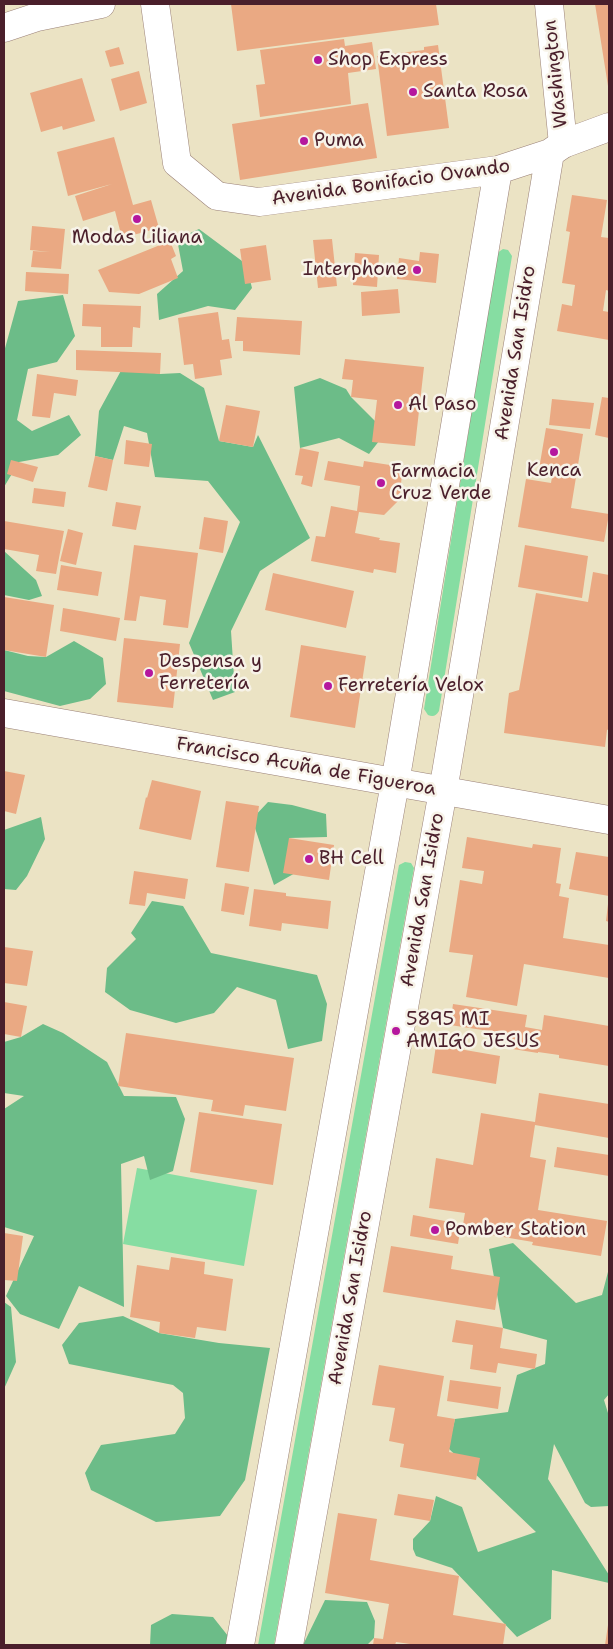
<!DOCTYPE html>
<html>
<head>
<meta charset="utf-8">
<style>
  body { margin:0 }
  #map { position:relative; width:613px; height:1649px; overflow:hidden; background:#ebe3c4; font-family:"Shantell Sans",sans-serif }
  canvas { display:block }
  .frame { position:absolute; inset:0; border:5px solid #4a1f2b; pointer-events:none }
</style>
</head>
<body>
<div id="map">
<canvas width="613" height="1649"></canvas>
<div class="frame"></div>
</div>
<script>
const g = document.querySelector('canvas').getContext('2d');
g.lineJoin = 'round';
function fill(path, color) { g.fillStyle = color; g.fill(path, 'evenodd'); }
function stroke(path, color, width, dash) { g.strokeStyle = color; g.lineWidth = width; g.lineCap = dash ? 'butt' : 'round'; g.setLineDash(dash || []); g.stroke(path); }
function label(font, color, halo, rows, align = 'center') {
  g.font = font + ' "Shantell Sans",sans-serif'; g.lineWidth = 5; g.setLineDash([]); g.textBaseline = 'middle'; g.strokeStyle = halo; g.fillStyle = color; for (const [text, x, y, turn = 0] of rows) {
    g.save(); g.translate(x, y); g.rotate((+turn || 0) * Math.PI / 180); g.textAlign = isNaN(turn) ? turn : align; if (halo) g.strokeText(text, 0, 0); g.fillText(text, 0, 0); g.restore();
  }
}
const green = new Path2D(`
  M503,249l5,1 4,6 -73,455c-3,5 -6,6 -11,4l-4,-6 73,-456z
  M405,862l6,1 3,5 -140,777h-16l141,-780z
  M137,1168l120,22 -13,76 -121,-22z`);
const forest = new Path2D(`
  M199,229l47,35 6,24 -17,22 -27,-4 -49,14 -2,-26 26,-23 -6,-32z
  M63,295l12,41 -18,26 -29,7 -11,51 15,11 37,-16 12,20 -23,20 -39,7 -15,25v-135l14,-51z
  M123,367l37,7 20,-1 24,15 15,53 34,6 5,-12 52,103 -50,33 -29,60 4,61 -22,8 -24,-57 51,-121 -32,-41 -53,-4 -8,-44 -23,-7 -11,34 -18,-4 4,-45z
  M320,378l26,11 5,8 35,35 -17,22 -30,-16 -39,10 -6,-61z
  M4,551l32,29 6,16 -13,4 -25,-5z
  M74,641l29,17 3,26 -16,15 -30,7 -56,-15v-41l24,6 18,1z
  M268,802l24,3 34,9 1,23 -38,1 8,34 -23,13 -22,-66z
  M41,817l4,22 -18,37 -11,14 -12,-1v-59z
  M152,901l31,5 28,47 106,22 10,29 -5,37 -34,8 -12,-49 -39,-13 -23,26 -38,10 -46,-13 -25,-18 2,-24 29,-29 -5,-6z
  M43,1024l20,9 44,29 17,34 52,1 9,22 -12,52 -23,9 -6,-24 -23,8 3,143 -45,-21 -20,43 -39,-15 -14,-18 28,-60 -30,-9v-118l20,-13 -20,-3v-51l17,-5z
  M513,1243l63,60 26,-8 7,-27v126l-5,6 4,13h1v93l-18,1 -6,-4 -31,-59 -6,35 61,96v8l-57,-13 -1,49 -34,18 -65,-69 -36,-12 -3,-7v-10l17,-18 6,-25 26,11 16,45 58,-20 -88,-84 7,-29 53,-7 9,-37 28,-11 2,-24 -44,-12 -14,-79z
  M4,1302l7,5 5,55 -12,27z
  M123,1316l36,17 60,10 51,5 -25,132 -25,36 -64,6 -65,-32 -6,-17 16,-28 74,-11 10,-16 -2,-25 -10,-8 -104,-21 -7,-19 17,-22z
  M325,1600l42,2 8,19 -1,17 -7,7h-64z
  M172,1614l41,3 19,24 -1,4h-81l1,-20z`);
const building = new Path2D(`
  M231,4h205l3,21 -202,26z
  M595,4h14v82h-1z
  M344,39l1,7 27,-4 4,27 -28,4 3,31 -91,13 -4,-32 9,-1 -5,-34z
  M438,45l11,83 -62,8 -10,-80 47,-6v-3z
  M119,47l5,17 -14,3 -5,-16z
  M139,71l8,32 -27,8 -9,-32z
  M82,78l13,43 -32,9 -1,-4 -21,6 -11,-39z
  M368,103l9,55 -137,22 -8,-56z
  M114,137l19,68 18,-5 8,28 -37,10 -7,-27 -32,10 -8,-25 37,-12 -44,12 -11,-44z
  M572,195l35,5 -6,37 8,1v53l-3,-1 -3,21 6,1v28l-52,-9 5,-27 10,2 3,-21 -13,-2 8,-51 -4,-1z
  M32,226l33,3 -4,40 -30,-2 2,-16 17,1 -20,-2z
  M332,239l5,47 -19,2 -5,-48z
  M170,241l6,15 -5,3 7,19 -39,16 -30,-2 -11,-22z
  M266,245l5,35 -26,4 -5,-35z
  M420,252l19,2 -3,29 -39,-4 2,-21 20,3z
  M355,253l24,2 -2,32 -24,-2z
  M26,272l43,2 -1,20 -43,-3z
  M398,289l2,24 -38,3 -1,-24z
  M83,304l58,2 -1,22 -7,-1 -1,20h-31v-20l-19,-1z
  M218,312l4,28 7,-1 3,19 -12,2 2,15 -27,4 -2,-15 -9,1 -6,-47z
  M237,317l65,4 -2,34 -57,-4v-10h-8z
  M76,350l85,3 -1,21 -84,-4z
  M345,359l79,8 -9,79 -43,-4 5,-42 -26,-3 2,-17 -11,-1z
  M37,374l41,6 -2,16 -22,-3 -4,25 -18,-2z
  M602,397l7,1v40l-14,-3z
  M552,399l42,4 -4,26 -41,-4z
  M226,405l34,6 -7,36 -34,-6z
  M546,428l37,6 -12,74 38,6 -5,28 -86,-15 8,-48 25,4 2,-12 -14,-2z
  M126,440l26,4 -3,23 -25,-3z
  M300,448l19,4 -7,35 -11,-3 2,-8 -8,-1z
  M95,456l18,4 -6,31 -19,-4z
  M11,460l27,7 -5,15 -26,-8z
  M328,461l35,6 1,-6 39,6 -4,33 -15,15 -25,-3 -4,21 25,5 -1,2 21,3 -4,30 -22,-4 -1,4 -62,-12 5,-25 9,1 6,-31 26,5 3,-25 -36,-6z
  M34,488l32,4 -2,15 -32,-4z
  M116,502l25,4 -5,24 -24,-4z
  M204,517l24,4 -5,32 -24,-4z
  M4,521l60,10 -8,43 -20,-3 3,-16 -35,-6z
  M68,529l15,4 -7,32 -16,-4z
  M134,545l64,8 -10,75 -25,-3 3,-25 -26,-4 -4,25 -12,-1z
  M525,545l63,11 -6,42 -64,-11z
  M61,565l41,7 -4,24 -41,-6z
  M593,572l16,3v154l-2,1 -2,17 -101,-14 5,-40 10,-3 17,-97 52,9z
  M273,573l81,18 -8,37 -81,-18z
  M4,597l50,8 -8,52 -42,-7z
  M63,608l57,10 -4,23 -56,-10z
  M124,638l56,6 -7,64 -56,-6z
  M301,645l65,11 -11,72 -65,-11z
  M4,771l21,4 -9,39 -12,-3z
  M152,780l49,11 -10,49 -52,-11 7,-32 1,1z
  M226,801l33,5 -10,66 -33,-5z
  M467,837l65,11 1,-4 28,4 -5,35 5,1 -2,12 10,2 -6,40 46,7v33l-85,-14 -7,42 -51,-9 7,-42 -24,-3 11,-72 22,4 2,-13 -22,-3z
  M289,838l45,7 -5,35 -46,-7z
  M576,852l33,5v39l-40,-7z
  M134,871l54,8 -3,20 -38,-6 -2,13 -16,-2z
  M225,883l24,4 -5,28 -23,-4z
  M254,889l32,4v3l45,5 -3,28 -46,-6 -1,8 -32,-5z
  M608,904h1v18l-3,-1z
  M4,947l29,4 -6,35 -23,-3z
  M4,1002l23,4 -6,31 -17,-3z
  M453,1004l74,11 -2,12 17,3 2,-15 65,11v40l-50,-8v-3l-21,-3v1l-38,-6 2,-14 -52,-8z
  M126,1033l168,25 -8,53 -41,-6 -2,11 -32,-5 2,-11 -95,-14z
  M436,1045l64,11 -4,28 -64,-11z
  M539,1093l70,11v34l-74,-13 -5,32 16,3 -8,50 69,11 -6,35 -69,-11 1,-3 -71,-12 3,-17 -36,-5 7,-50 37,7 8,-52 54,9z
  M199,1112l83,12 -9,61 -83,-13z
  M557,1147l52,8v21l-55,-9z
  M413,1215l48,9 -3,20 -48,-8z
  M4,1233l19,3 -6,45 -13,-1z
  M391,1246l62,10 -2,13 49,8 -5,33 -112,-18z
  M171,1257l34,5 -1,12 29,5 -7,52 -29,-4 -2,11 -36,-5 1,-11 -30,-5 7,-52 32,5z
  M456,1320l47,8 -3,20 37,6 -2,15 -37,-6 -2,10 -26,-4 3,-24 -21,-3z
  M379,1365l65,11 -7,40 18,3 -6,33 31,6 -4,22 -76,-13 4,-23 -15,-3 6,-33 -23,-3z
  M450,1380l51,7 -3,22 -51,-8z
  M398,1494l36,6 -4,21 -36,-6z
  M338,1513l39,6 -7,41 89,16 -6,39 53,9 -3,21h-86l-21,-3 -1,3h-22l1,-7 9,1 6,-35 -64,-11z
  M608,1625l1,20h-4z`);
const minor = new Path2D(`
  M549,4l14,140
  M4,28l33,-11 64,-13
  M4,713l605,107`);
const major = new Path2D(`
  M155,4l22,159 40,33 42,6 239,-32 52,-17 13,-9 46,-17
  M240,1645l155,-862 103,-613
  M289,1645l154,-854 107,-638`);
const markers = [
  [318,60,5,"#b5179e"],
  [413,92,5,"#b5179e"],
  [304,141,5,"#b5179e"],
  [137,219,5,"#b5179e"],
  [417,270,5,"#b5179e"],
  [398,405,5,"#b5179e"],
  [554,452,5,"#b5179e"],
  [381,483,5,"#b5179e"],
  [149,673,5,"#b5179e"],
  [328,686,5,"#b5179e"],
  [309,859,5,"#b5179e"],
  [396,1031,5,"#b5179e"],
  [435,1230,5,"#b5179e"]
];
const poiNames = [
  ["Shop Express",328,60],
  ["Santa Rosa",423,92],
  ["Puma",314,141],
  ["Modas Liliana",137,238,"center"],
  ["Interphone",407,270,"right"],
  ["Al Paso",408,405],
  ["Kenca",554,471,"center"],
  ["Farmacia",391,472],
  ["Cruz Verde",391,494],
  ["Despensa y",159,662],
  ["Ferretería",159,684],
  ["Ferretería Velox",338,686],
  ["BH Cell",319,859],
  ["5895 MI",406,1020],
  ["AMIGO JESUS",406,1042],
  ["Pomber Station",445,1230]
];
const streetNames = [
  ["Washington",556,74,-96],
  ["Avenida Bonifacio Ovando",391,183,-8],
  ["Avenida San Isidro",516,353,-81],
  ["Francisco Acuña de Figueroa",306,767,10],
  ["Avenida San Isidro",423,900,-80],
  ["Avenida San Isidro",351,1298,-80]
];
fill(green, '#86dda2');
fill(forest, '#6cbc88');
fill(building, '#eaa983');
stroke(minor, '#9a8178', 29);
stroke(major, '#9a8178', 29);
stroke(minor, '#fff', 28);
stroke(major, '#fff', 28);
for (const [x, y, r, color] of markers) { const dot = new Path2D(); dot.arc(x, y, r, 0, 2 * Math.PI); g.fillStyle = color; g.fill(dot); stroke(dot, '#f7f3e8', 2); }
label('19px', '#4a1f2b', '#f7f3e8', poiNames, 'left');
label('19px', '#4a1f2b', '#f7f3e8', streetNames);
</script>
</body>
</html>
